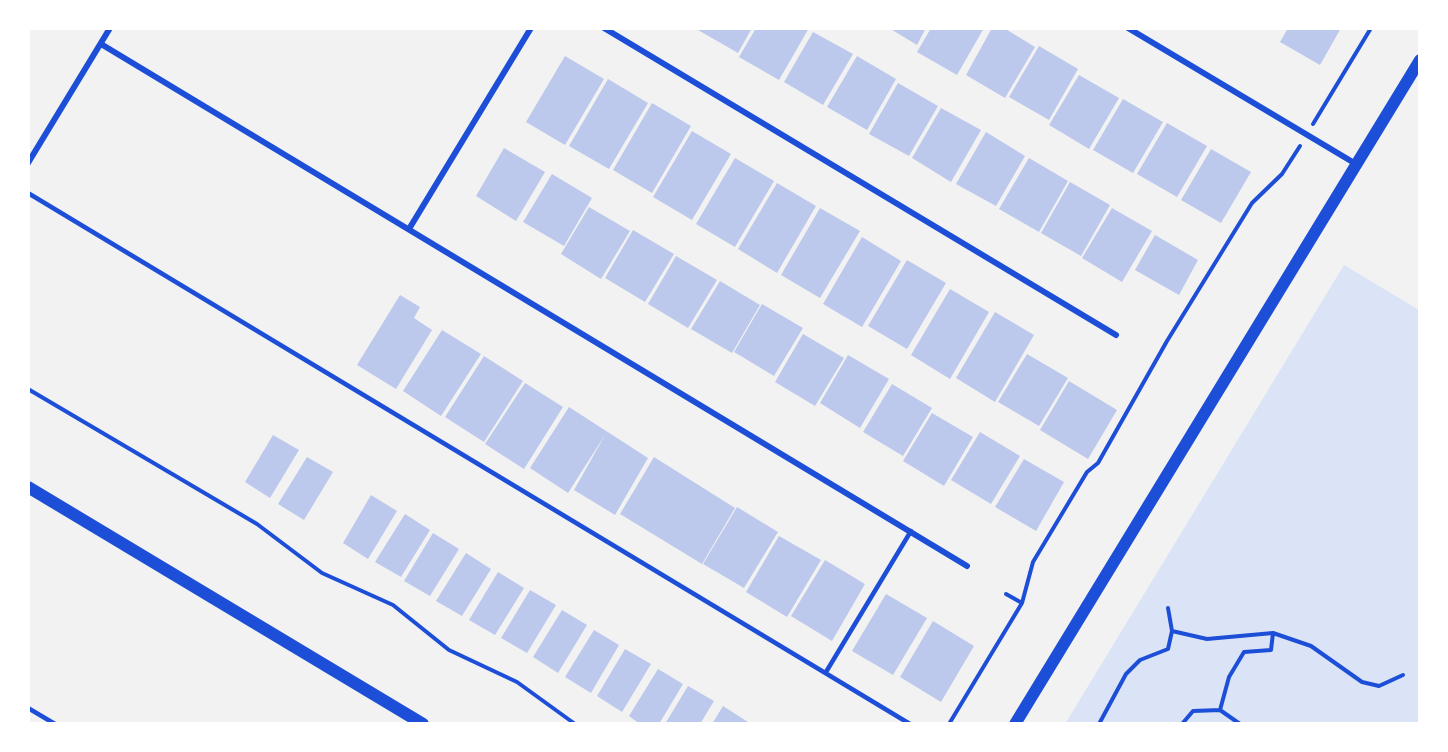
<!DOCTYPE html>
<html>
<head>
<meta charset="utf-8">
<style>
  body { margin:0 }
  #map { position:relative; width:1448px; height:752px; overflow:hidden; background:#f2f2f2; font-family:"Open Sans",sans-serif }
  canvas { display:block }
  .frame { position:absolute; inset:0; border:30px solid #fff; pointer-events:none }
</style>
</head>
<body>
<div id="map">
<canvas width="1448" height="752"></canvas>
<div class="frame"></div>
</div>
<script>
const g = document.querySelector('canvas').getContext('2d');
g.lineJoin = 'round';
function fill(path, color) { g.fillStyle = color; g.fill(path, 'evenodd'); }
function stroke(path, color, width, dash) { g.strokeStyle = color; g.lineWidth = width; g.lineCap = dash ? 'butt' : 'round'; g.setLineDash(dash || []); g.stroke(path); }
const green = new Path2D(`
  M1344,265l75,45v413l-354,1z`);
const building = new Path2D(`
  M699,28h53l-14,25 -40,-23z
  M756,28h53l-30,52 -40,-23z
  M889,28h37l-9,17z
  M931,28h53l-27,47 -40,-23z
  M992,28h12l31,19 -30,51 -39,-23z
  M1288,28h53l-21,37 -40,-23z
  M813,32l40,22 -30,51 -39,-23z
  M1039,46l39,23 -29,51 -40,-23z
  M565,56l39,23 -39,66 -39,-23z
  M857,56l39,23 -29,51 -40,-23z
  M1079,75l40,23 -30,51 -40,-24z
  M608,79l40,24 -39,66 -40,-23z
  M898,83l40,23 -29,50 -40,-22z
  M1123,99l40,23 -30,51 -40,-23z
  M652,103l39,23 -39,67 -39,-23z
  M941,108l40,22 -30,52 -39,-24z
  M1167,123l40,23 -30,51 -40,-23z
  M692,131l39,23 -39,66 -39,-23z
  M986,132l39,24 -29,50 -40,-22z
  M504,148l41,24 -29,49 -40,-25z
  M1211,149l40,23 -30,51 -40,-23z
  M735,158l39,23 -39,66 -39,-23z
  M1029,158l39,23 -29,51 -40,-23z
  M552,174l40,24 -28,48 -41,-24z
  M1070,182l40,23 -29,51 -40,-23z
  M777,183l39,23 -39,67 -39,-24z
  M589,207l41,24 -29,48 -40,-25z
  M820,208l40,23 -40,67 -39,-23z
  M1112,208l40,23 -30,51 -40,-24z
  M633,230l41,24 -29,48 -40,-24z
  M1155,235l43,25 -19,35 -44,-25z
  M862,237l39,24 -39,66 -39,-23z
  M676,256l41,24 -29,48 -40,-24z
  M907,260l39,23 -39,66 -39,-23z
  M720,281l40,24 -28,48 -41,-24z
  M950,289l39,23 -39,67 -39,-24z
  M400,295l20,12 -6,11 18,12 -36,59 -39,-24z
  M762,304l41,24 -29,48 -40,-24z
  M995,312l39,23 -39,67 -39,-24z
  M442,330l39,24 -40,62 -38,-25z
  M803,334l41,24 -29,48 -40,-24z
  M1027,354l41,24 -29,48 -41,-24z
  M848,355l41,24 -29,49 -40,-25z
  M484,356l39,25 -39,61 -39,-25z
  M1069,381l48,29 -29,49 -48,-29z
  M525,383l38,24 -39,62 -39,-25z
  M892,384l40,24 -29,48 -40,-24z
  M569,407l79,51 -33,57 -41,-25 31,-55 -37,58 -38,-25z
  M932,413l41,24 -29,49 -41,-25z
  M980,432l40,24 -29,48 -40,-24z
  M273,435l26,15 -29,48 -25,-16z
  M307,457l26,15 -29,48 -26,-16z
  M654,457l81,51 -33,56 -82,-50z
  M1024,459l40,23 -28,49 -41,-24z
  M371,495l26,16 -29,48 -25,-16z
  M737,507l41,25 -34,56 -41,-24z
  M405,514l25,16 -29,47 -26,-15z
  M433,533l26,16 -29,47 -26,-15z
  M779,536l42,24 -34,57 -41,-25z
  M466,553l25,16 -29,47 -26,-15z
  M825,560l40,24 -33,57 -41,-25z
  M498,572l26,16 -29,47 -26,-15z
  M530,590l26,15 -29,48 -26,-15z
  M886,594l41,24 -34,57 -41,-24z
  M562,610l25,15 -29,48 -25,-16z
  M933,621l41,25 -33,56 -41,-25z
  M594,630l25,15 -28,48 -26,-16z
  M625,649l26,15 -29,48 -25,-16z
  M658,669l25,15 -24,40h-19l-11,-8z
  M688,686l26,15 -14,23h-35z
  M723,706l25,16 -1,2h-35z`);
const path = new Path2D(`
  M1313,124l58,-96
  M28,389l229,135 65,49 71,32 56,45 68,32 58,42
  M1006,594l16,9
  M1168,608l4,23 35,8 66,-6
  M949,724l73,-121 11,-41 54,-90 11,-9 69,-122 85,-138 30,-29 18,-28
  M1099,724l27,-50 14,-14 28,-11 4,-18
  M1182,724l11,-13 27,-1
  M1240,724l-20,-14 9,-33 15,-25 27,-2 2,-17 38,13 51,36 17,4 24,-11`);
const service = new Path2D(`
  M28,193l882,531
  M826,672l85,-141
  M28,708l27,16`);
const minor = new Path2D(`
  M604,28l512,307
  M1128,28l228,136
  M101,44l866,522
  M28,163l82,-135
  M409,229l122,-201`);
const secondary = new Path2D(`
  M28,487l395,237
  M1015,724l405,-664`);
fill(green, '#dbe4f7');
fill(building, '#bdc9ec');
stroke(path, '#1d4ed8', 4);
stroke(service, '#1d4ed8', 4.5);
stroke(minor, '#1d4ed8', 6);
stroke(secondary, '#1d4ed8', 12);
</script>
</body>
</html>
